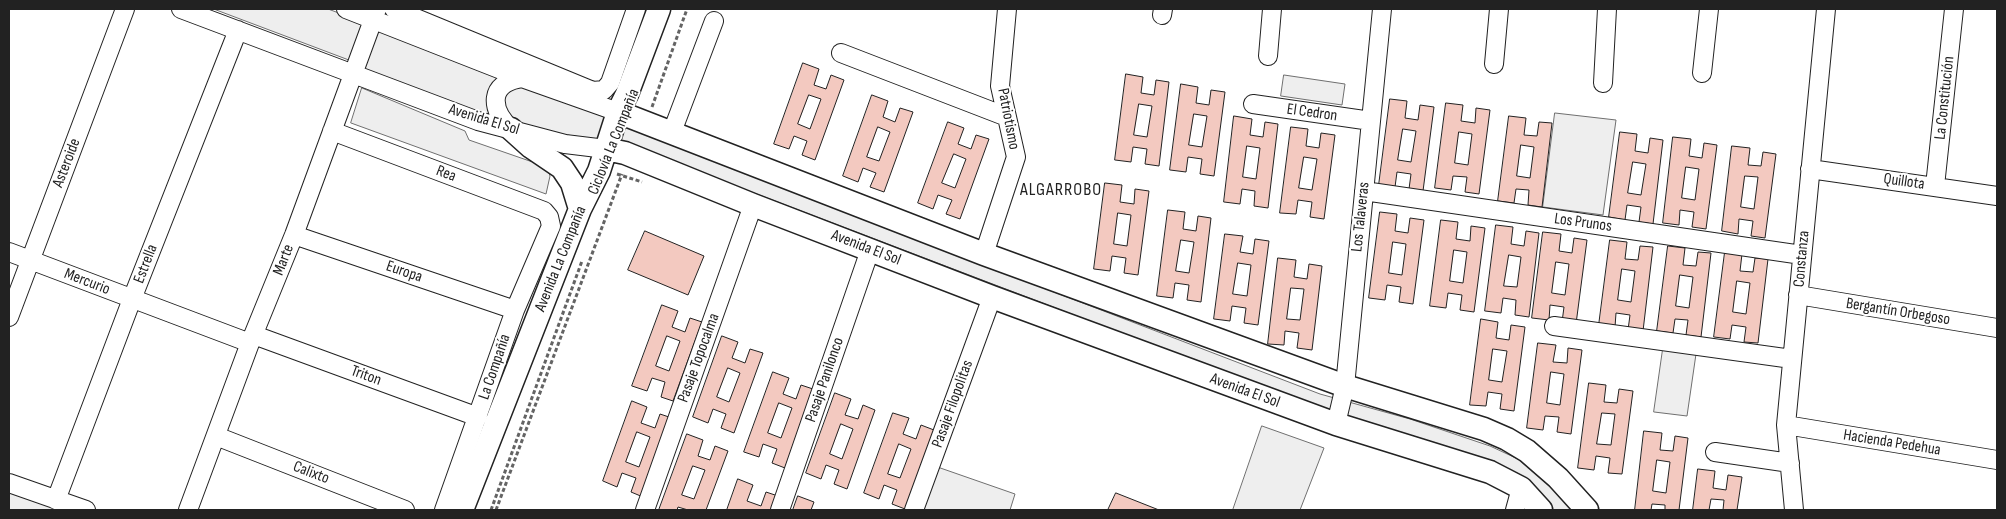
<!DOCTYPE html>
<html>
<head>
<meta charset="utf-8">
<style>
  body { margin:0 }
  #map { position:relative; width:2006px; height:519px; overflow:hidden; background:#fff; font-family:"Sofia Sans Condensed",sans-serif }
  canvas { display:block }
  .frame { position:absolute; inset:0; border:10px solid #222; pointer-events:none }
</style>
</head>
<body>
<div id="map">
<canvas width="2006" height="519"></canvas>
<div class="frame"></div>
</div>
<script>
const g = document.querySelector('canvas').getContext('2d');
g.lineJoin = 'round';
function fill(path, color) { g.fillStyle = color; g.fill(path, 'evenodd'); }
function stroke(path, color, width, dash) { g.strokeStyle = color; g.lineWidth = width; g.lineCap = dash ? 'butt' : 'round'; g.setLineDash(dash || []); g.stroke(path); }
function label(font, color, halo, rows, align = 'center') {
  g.font = font + ' "Sofia Sans Condensed",sans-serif'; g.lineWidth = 4; g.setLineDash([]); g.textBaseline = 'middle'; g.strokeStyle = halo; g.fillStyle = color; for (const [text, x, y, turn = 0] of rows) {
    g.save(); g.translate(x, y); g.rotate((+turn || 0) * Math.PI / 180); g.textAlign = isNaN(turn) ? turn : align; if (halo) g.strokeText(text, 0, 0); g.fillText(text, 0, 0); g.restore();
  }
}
const green = new Path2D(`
  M214,9h114l195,72 453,181 344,132 90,25 80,27 28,13 21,13 39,38h-26l-22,-21 -907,-346 -112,-16 -160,-57 2,-8z
  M1284,75l61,9 -3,21 -61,-9z
  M362,88l103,43 4,9 78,27 3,9 -4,18 -195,-71z
  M1555,113l61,7 -13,95 -60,-8z
  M1663,349l33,5 -9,62 -33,-4z
  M1262,426l62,22 -24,62h-67z
  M926,463l89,31 -5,16h-101z
  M9,491l53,19h-53z`);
const building = new Path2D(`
  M803,63l16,6 -5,16 12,4 5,-14 13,5 -29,80 -13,-5 5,-14 -13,-5 -5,13 -15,-5zM809,95l12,4 -11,30 -12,-5z
  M1126,74l17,3 -2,16 13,2 2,-15 13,2 -10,84 -14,-2 2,-15 -14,-2 -2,15 -16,-2zM1139,104l13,2 -5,31 -13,-2z
  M1181,84l17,3 -2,16 13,2 2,-15 14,2 -11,84 -14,-2 2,-15 -14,-2 -2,15 -16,-2zM1194,114l13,2 -5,31 -13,-2z
  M872,95l16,6 -5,16 12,5 5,-14 13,4 -29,80 -14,-5 6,-14 -13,-5 -5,14 -15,-6zM878,127l12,5 -11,29 -12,-4z
  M1390,99l17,2 -2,17 13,2 2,-15 14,2 -11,84 -14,-2 2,-15 -14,-2 -2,15 -16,-2zM1403,129l13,2 -5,31 -13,-2z
  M1446,103l17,2 -2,16 14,2 1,-15 14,2 -11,84 -14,-2 2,-15 -14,-1 -2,14 -16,-2zM1459,132l13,2 -4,31 -13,-2z
  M1234,116l18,3 -2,16 13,2 2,-15 13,2 -10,84 -14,-2 1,-15 -13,-2 -2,15 -16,-2zM1247,146l13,2 -4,31 -13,-2z
  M1509,116l17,2 -2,17 13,1 2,-14 13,1 -10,84 -14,-2 1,-15 -13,-1 -2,14 -16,-2zM1521,145l13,2 -4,31 -13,-2z
  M948,122l16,6 -6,16 13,5 5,-14 13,4 -29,80 -14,-5 6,-14 -14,-5 -5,14 -15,-6zM954,154l12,5 -11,29 -13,-5z
  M1291,127l17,2 -2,17 13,2 2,-15 14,2 -11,84 -14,-2 2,-15 -14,-2 -2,14 -16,-1zM1304,157l13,2 -5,31 -13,-2z
  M1620,132l17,2 -2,17 13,2 2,-15 13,2 -10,84 -14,-2 2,-15 -14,-2 -2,15 -16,-3zM1633,162l13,2 -5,31 -13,-2z
  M1673,137l18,2 -2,17 13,2 2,-15 13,2 -11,84 -14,-2 2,-15 -14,-2 -1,15 -16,-2zM1686,167l13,2 -4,31 -13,-2z
  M1732,146l18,2 -2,17 13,1 2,-14 13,2 -11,84 -14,-2 2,-15 -14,-2 -1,15 -16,-3zM1745,176l13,1 -4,32 -13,-2z
  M1105,183l17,2 -2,17 14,2 1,-15 14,2 -11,84 -14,-2 2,-15 -14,-2 -2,15 -16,-2zM1118,213l13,2 -4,31 -13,-2z
  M1168,210l17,2 -2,17 13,2 2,-15 13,2 -10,84 -14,-2 2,-15 -14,-2 -2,15 -16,-2zM1181,240l13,2 -5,31 -13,-2z
  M1380,212l17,2 -2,17 13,2 2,-15 14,2 -11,84 -14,-2 2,-15 -14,-2 -2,15 -16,-2zM1393,242l13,2 -4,31 -13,-2z
  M1441,220l17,2 -2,17 14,2 1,-15 14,2 -11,84 -14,-2 2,-15 -14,-2 -2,15 -16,-2zM1454,250l13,2 -4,31 -13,-2z
  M1496,225l17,2 -2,17 13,2 2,-15 13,2 -10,84 -14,-2 1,-15 -13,-2 -2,15 -16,-2zM1509,255l12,2 -4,30 -13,-1z
  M645,231l59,25 -16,39 -60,-25z
  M1543,232l18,2 -2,17 13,2 2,-15 13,2 -11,84 -14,-2 2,-15 -14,-2 -1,15 -17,-2zM1556,262l13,2 -4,31 -13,-2z
  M1225,234l18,2 -3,16 13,2 2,-15 14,2 -11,84 -14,-2 2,-15 -14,-2 -2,15 -16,-2zM1238,263l13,2 -4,31 -14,-2z
  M1610,240l17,2 -2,17 13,1 2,-14 13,1 -10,84 -15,-1 2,-15 -14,-2 -1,14 -16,-2zM1622,269l13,2 -4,31 -13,-2z
  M1668,246l17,2 -2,17 13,1 2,-14 13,1 -10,84 -15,-2 2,-15 -13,-1 -2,14 -16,-2zM1680,275l13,2 -4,31 -13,-2z
  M1725,252l17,2 -2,17 13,1 2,-14 13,1 -10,84 -14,-1 2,-15 -14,-2 -2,14 -16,-2zM1737,281l13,2 -4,31 -13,-2z
  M1278,258l18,2 -2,17 13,2 2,-15 13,2 -10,84 -15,-2 2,-15 -14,-2 -1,14 -16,-1zM1291,288l13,1 -4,31 -13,-1z
  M662,305l16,6 -6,16 13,5 5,-14 12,4 -29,79 -12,-4 4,-15 -13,-4 -5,13 -15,-5zM667,336l13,5 -11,30 -13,-5z
  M1481,319l17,3 -2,16 13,2 2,-15 14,2 -11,84 -14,-2 2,-15 -14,-2 -2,14 -16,-1zM1493,349l14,2 -5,31 -13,-2z
  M722,336l16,6 -6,16 13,5 5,-14 13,4 -29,80 -13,-5 5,-14 -13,-5 -5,14 -15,-6zM728,368l12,5 -11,29 -12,-5z
  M1538,343l18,2 -3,17 14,1 1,-15 14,2 -11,84 -14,-2 2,-15 -14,-1 -2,14 -16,-2zM1551,372l13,2 -4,31 -13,-2z
  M773,372l16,6 -6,16 13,5 5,-14 12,4 -28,79 -13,-5 5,-14 -14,-5 -4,13 -15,-5zM779,403l13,5 -11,30 -13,-5z
  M1589,383l17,2 -2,17 13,1 2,-14 14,2 -11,83 -14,-1 2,-15 -14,-2 -2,14 -16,-2zM1602,413l13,1 -4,31 -14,-1z
  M835,393l16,6 -6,16 13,4 5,-14 12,5 -28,79 -13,-5 5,-14 -13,-5 -5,14 -15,-6zM841,424l12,5 -11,30 -12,-5z
  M632,401l15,6 -6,16 14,5 5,-14 12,4 -29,79 -12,-5 5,-14 -14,-5 -5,14 -14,-6zM637,432l13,5 -11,30 -13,-5z
  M893,413l16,5 -6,16 13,5 5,-14 13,5 -29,79 -13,-5 5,-14 -13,-5 -5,14 -15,-6zM899,444l12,5 -11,29 -12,-4z
  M1644,431l18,2 -2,17 13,1 2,-15 13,2 -9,72h-14v-5l-13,-1 -1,6h-16zM1657,460l13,2 -4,31 -13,-2z
  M687,434l16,6 -5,16 12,4 5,-14 13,5 -22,59h-18l-10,-3 -1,3h-18zM693,466l12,4 -11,29 -12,-4z
  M1698,469l17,2 -2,17 13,2 2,-15 14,2 -5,33h-14l1,-10 -13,-1 -2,11h-16z
  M738,479l15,6 -6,16 14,5 5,-14 12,4 -5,14h-46z
  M1116,493l43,17h-51z
  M798,496l16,6 -3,8h-18z`);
const path = new Path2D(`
  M652,107l35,-98
  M617,174l25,8
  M491,510l91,-249
  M496,510l126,-336`);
const minor = new Path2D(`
  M181,9l297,112 87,23 41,5
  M346,9l176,69 96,34
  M394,9l199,82 11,-1 6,-7 26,-74
  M1162,15l1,-6
  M841,53l166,64
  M1268,56l4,-47
  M1494,64l5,-55
  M1702,73l7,-64
  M1603,83l4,-74
  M1253,104l118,17
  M511,129c-21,-20 -23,-46 11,-51
  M332,131l212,80 5,6 2,9 -36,84 -71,200
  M672,132l42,-111
  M1810,169l187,27
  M1935,186l19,-177
  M1364,191l438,64
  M294,235l221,75
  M9,252l241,91
  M984,254l32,-97 -16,-71 7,-77
  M1798,295l199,33
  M9,317l116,-308
  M1554,326l238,33
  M254,335l224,82
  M1336,424l9,-38 37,-377
  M1786,425l211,35
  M216,436l189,74
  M1715,452l75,11
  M9,483l77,27
  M56,500l76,-201 106,-269
  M188,510l62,-167 44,-108 83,-226
  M645,510l108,-305
  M780,510l90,-260
  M914,510l78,-213
  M1515,510l6,-22
  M1794,510l-8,-85 40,-416`);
const major = new Path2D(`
  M618,112l366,142 361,132 139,43 23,10 20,12 31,27 29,32
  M511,129l20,18 31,21 10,15 8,26
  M606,149l19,4 128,52 239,92 344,127 154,48 31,16 20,22
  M462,510l118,-301 19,-38 19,-59 9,-18 32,-85`);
const streetNames = [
  ["La Constitución",1945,98,-84],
  ["El Cedron",1312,113,8],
  ["Patriotismo",1008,119,79],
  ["Avenida El Sol",484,120,17],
  ["Ciclovía La Compañía",614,142,-68],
  ["Asteroide",67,163,-69],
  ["Rea",446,174,21],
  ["Quillota",1904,182,8],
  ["Los Talaveras",1361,217,-84],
  ["Los Prunos",1583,223,8],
  ["Avenida El Sol",866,248,21],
  ["Avenida La Compañía",561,259,-68],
  ["Constanza",1802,259,-85],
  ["Marte",284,260,-69],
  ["Estrella",146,264,-69],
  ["Europa",404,272,19],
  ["Mercurio",87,282,21],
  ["Bergantín Orbegoso",1898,312,9],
  ["Pasaje Topocalma",699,358,-70],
  ["La Compañía",495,367,-71],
  ["Triton",366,376,20],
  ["Pasaje Panilonco",825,380,-71],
  ["Avenida El Sol",1245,391,20],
  ["Pasaje Filopolitas",953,404,-70],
  ["Hacienda Pedehua",1892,443,9],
  ["Calixto",311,473,21]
];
const neighbourhoodNames = [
  ["ALGARROBO",1061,190]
];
fill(green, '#eee');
stroke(green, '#6f6f6f', 1);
fill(building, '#f3c9c0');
stroke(building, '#222', 1);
stroke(minor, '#222', 20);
stroke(major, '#222', 25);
stroke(path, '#646464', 3, [4, 2.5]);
stroke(minor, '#fff', 18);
stroke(major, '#fff', 22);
label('16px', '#222', '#fff', streetNames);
g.letterSpacing = '1px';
label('18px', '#222', '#fff', neighbourhoodNames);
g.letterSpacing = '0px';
</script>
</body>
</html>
